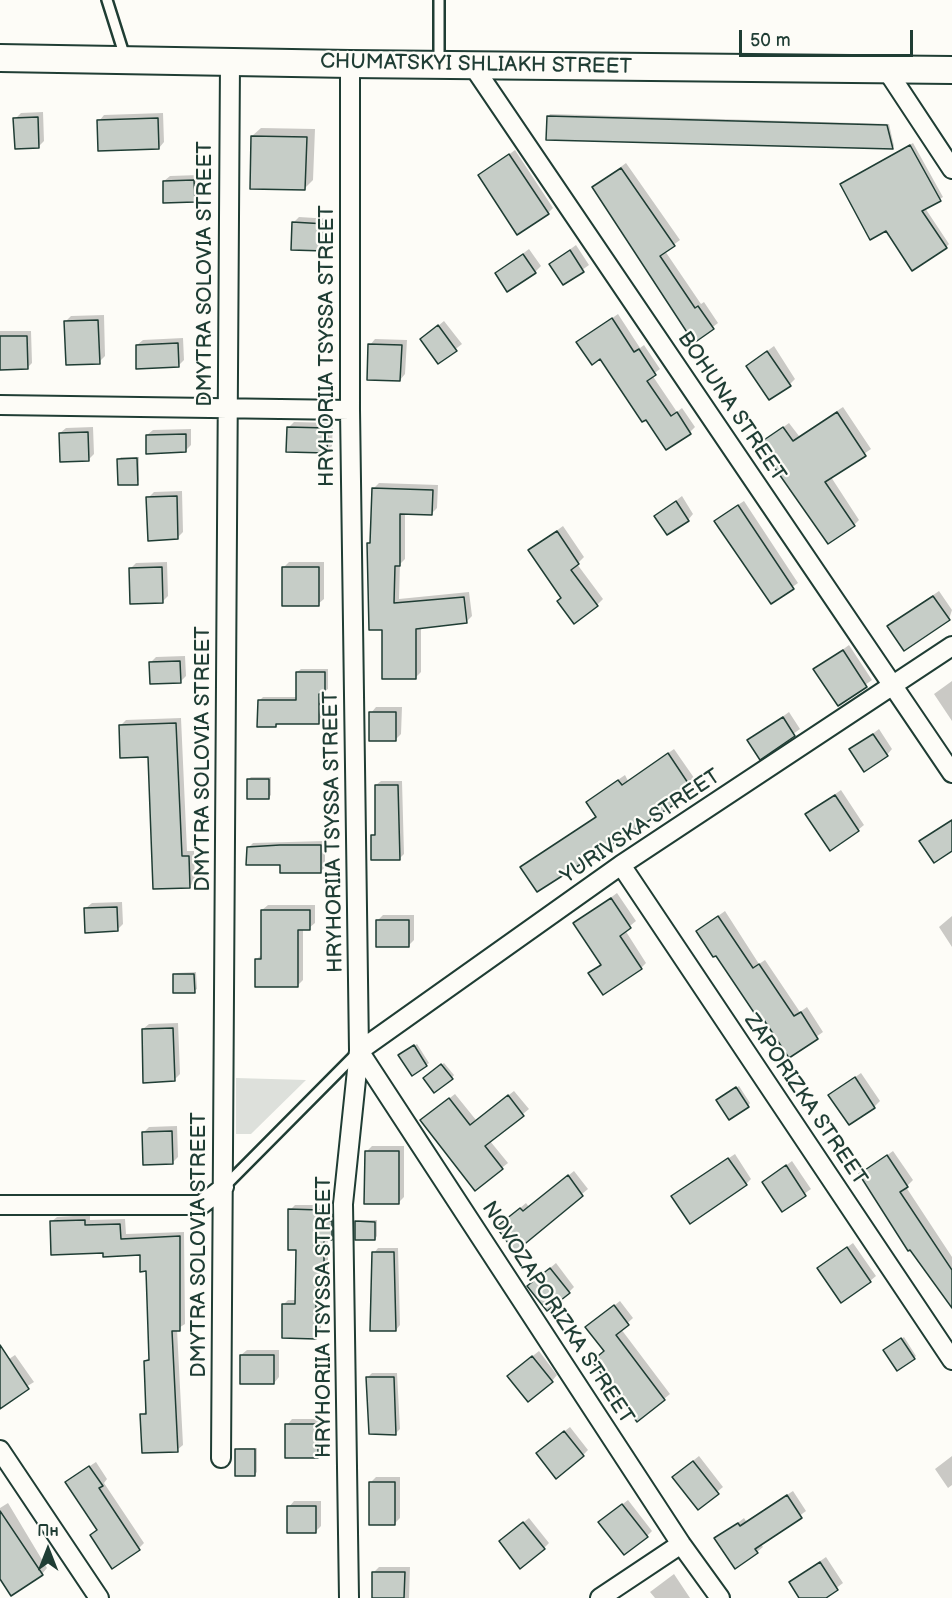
<!DOCTYPE html>
<html>
<head>
<meta charset="utf-8">
<style>
  body { margin:0 }
  #map { position:relative; width:952px; height:1598px; overflow:hidden; background:#fdfcf7; font-family:"Balsamiq Sans",sans-serif }
  canvas { display:block }
  .north { position:absolute; left:18px; top:1520px; width:60px; height:60px; -webkit-text-stroke:4px #fdfcf7; paint-order:stroke; rotate:0deg; font-size:16px; font-weight:700; line-height:24px; text-align:center; color:#1f3d34 }
  .north::after { content:''; display:block; margin:auto; width:21px; height:27px; background:#1f3d34; clip-path:polygon(50% 0,100% 100%,50% 72%,0 100%) }
  .scale { position:absolute; left:739px; top:30px; width:174px; height:27px; box-sizing:border-box; border:3px solid #1f3d34; border-top:0; padding-left:8px; font-size:18px; line-height:21px; white-space:nowrap; color:#1f3d34; -webkit-text-stroke:4px #fdfcf7; paint-order:stroke }
</style>
</head>
<body>
<div id="map">
<canvas width="952" height="1598"></canvas>
<div class="north">Пн</div>
<div class="scale">50 m</div>
</div>
<script>
const g = document.querySelector('canvas').getContext('2d');
g.lineJoin = 'round';
function fill(path, color) { g.fillStyle = color; g.fill(path, 'evenodd'); }
function stroke(path, color, width, dash) { g.strokeStyle = color; g.lineWidth = width; g.lineCap = dash ? 'butt' : 'round'; g.setLineDash(dash || []); g.stroke(path); }
function label(font, color, halo, rows, align = 'center') {
  g.font = font + ' "Balsamiq Sans",sans-serif'; g.lineWidth = 4.5; g.setLineDash([]); g.textBaseline = 'middle'; g.strokeStyle = halo; g.fillStyle = color; for (const [text, x, y, turn = 0] of rows) {
    g.save(); g.translate(x, y); g.rotate((+turn || 0) * Math.PI / 180); g.textAlign = isNaN(turn) ? turn : align; if (halo) g.strokeText(text, 0, 0); g.fillText(text, 0, 0); g.restore();
  }
}
const green = new Path2D(`
  M236,1078l70,2 -55,54h-15z`);
const shadow = new Path2D(`
  M43,112l1,29 -6,6 -23,-28 6,-6z
  M163,113l1,29 -5,6 -60,-27 5,-6z
  M550,114l339,10 5,22 -2,2 -344,-31z
  M261,128l54,1 -2,51 -8,8 -53,-52z
  M913,143l30,54 -18,11 24,36 -3,3 -59,-18 -46,-45z
  M515,150l38,58 -5,5 -68,-37z
  M626,163l54,77 -15,11 36,53 3,-2 14,21 -24,18 -100,-154z
  M199,175l1,19 -6,6 -30,-19 6,-5z
  M299,217l32,2 -1,25 -6,6 -31,-27z
  M576,245l13,20 -25,18 -14,-19z
  M529,249l12,17 -6,6 -38,1z
  M618,314l22,34 4,-3 16,24 -8,6 25,37 5,-4 13,19 -5,5 -89,-75 -23,-15z
  M104,315l1,41 -6,6 -33,-41 5,-5z
  M444,321l18,23 -23,18 -17,-23z
  M0,331h31l1,32 -5,5 -27,1z
  M183,338l1,22 -6,6 -41,-21 6,-5z
  M375,339l32,1 -2,34 -5,6 -30,-35z
  M774,346l21,33 -5,5 -43,-18z
  M843,407l28,42 -40,28 28,43 -5,5 -94,-81 29,-21 10,13z
  M294,422l39,1 -1,23 -6,6 -37,-25z
  M93,427l1,27 -6,6 -28,-27 6,-5z
  M191,429v16l-6,6 -38,-16 6,-5z
  M121,457h18v24l-2,2 -18,-23z
  M379,483l59,2 -1,23 -6,6 -26,-1v46l-5,5 -1,35 70,-7 3,24 -6,6 -45,5v45l-6,6 -31,-49 -15,-86 2,-2 3,-53z
  M182,491l1,41 -6,6 -29,-40 6,-6z
  M682,496l11,18 -5,6 -32,-4z
  M744,501l54,82 -27,19 -50,-86z
  M563,526l21,31 -7,7 26,35 -6,6 -34,-7 -33,-48z
  M167,562l1,34 -5,5 -33,-32 6,-6z
  M289,562h35v37l-6,5 -35,-36z
  M939,591l13,19 -3,9 -54,2z
  M849,645l23,35 -34,24 -23,-34z
  M185,656l1,20 -6,6 -30,-19 6,-6z
  M301,669h27v20l-6,4v26l-4,4 -39,-1 -3,4 -17,-25 4,-4h34v-25z
  M952,681v40l-18,-27z
  M376,707h26l-1,27 -5,5 -25,-26z
  M789,712l11,17 -40,29 -11,-17z
  M181,718l6,133h7l1,30 -5,5 -41,-131 -29,-29 6,-6z
  M879,729l13,20 -5,6 -36,-5z
  M674,749l25,36 -162,105 -15,-23 75,-51 -9,-13 5,-6 32,-22 3,6z
  M251,777h20v18l-3,3 -19,-19z
  M381,781h21l2,73 -4,4 -27,-22 3,-3v-48z
  M841,790l23,35 -6,5 -51,-16z
  M325,841v26l-5,5 -39,-9 -33,-15 5,-5z
  M617,893l19,28 -11,9 21,33 -5,5 -51,5 12,-9 -27,-40z
  M122,902l1,22 -6,6 -31,-22 6,-5z
  M268,905h47v18l-6,5h-6v52l-6,6 -40,-27 5,-5v-44z
  M725,911l34,53 6,-4 35,52 7,-5 16,25 -34,24 -29,-44 -63,-81z
  M383,915h31v25l-6,6 -30,-26z
  M952,916v31l-13,-20z
  M196,972l1,17 -3,2 -20,-16 3,-2z
  M178,1023l2,51 -6,6 -31,-51 6,-5z
  M417,1044l12,19 -3,2 -23,-12z
  M444,1063l10,12 -2,3 -25,-2z
  M861,1073l19,28 -6,6 -44,-12z
  M739,1086l11,17 -2,3 -27,-8z
  M514,1091l15,18 -39,32 18,22 -33,26 -47,-74 27,-21 21,26z
  M177,1126l1,31 -6,6 -29,-30 6,-6z
  M372,1146h32v51l-6,6 -32,-51z
  M893,1151l20,29 -7,7 46,70v48l-18,-26 -2,2 -71,-107z
  M735,1154l16,25 -5,5 -67,7z
  M792,1161l19,28 -29,21 -18,-28z
  M574,1171l14,18 -73,60 -17,-22 28,-24 3,4z
  M295,1205h31v11h11v18l-9,5v42l-7,5v46l-6,5 -32,-32 5,-5h9l1,-51 -8,-39z
  M90,1215v5l35,-1 1,15 58,-2 1,92 -8,5 6,116 -6,5 -35,-35 5,-5 -2,-49 6,-5 -4,-86 -6,-16 -37,-3 -53,-29 6,-5z
  M358,1220h19v16l-2,3 -19,-17z
  M853,1243l23,33 -6,5 -51,-13z
  M378,1248h20l2,77 -4,5 -22,-77z
  M556,1263l18,24 -5,5 -40,-6z
  M620,1301l13,17 -12,11 49,65 -6,5 -58,-49 -13,-28z
  M904,1337l12,19 -2,2 -27,-10z
  M247,1350h32v27l-5,6 -33,-28z
  M539,1351l18,24 -5,6 -37,-11z
  M15,1355l19,27 -34,21v-38z
  M372,1373h25l3,56 -4,4 -28,-56z
  M292,1419h31v32l-6,5 -30,-31z
  M570,1427l18,23 -5,5 -40,-7z
  M239,1448h18v24l-3,3 -17,-25z
  M699,1456l24,31 -25,21 -19,-36z
  M952,1456v29l-4,3 -13,-19z
  M96,1462l11,17 -3,4 40,60 -5,5 -41,-19 -25,-52z
  M376,1477h24v41l-6,6 -24,-41z
  M793,1491l13,20 -45,33 2,3 -6,5 -36,-16 23,-18 2,3z
  M628,1500l24,31 -5,5 -41,-19z
  M294,1501h27v25l-6,6 -26,-25z
  M8,1503l39,65 -5,6 -42,2v-68z
  M529,1518l20,25 -5,5 -38,-12z
  M826,1557l17,26 -20,15h-22l-11,-16z
  M379,1567h31l-1,31h-35v-26z
  M674,1574l16,24h-35l-5,-6z`);
const building = new Path2D(`
  M547,116l340,9 6,24 -347,-9z
  M38,117l1,31 -24,1 -2,-31z
  M158,118l1,31 -61,2 -1,-31z
  M251,136l56,1 -2,53 -55,-1z
  M910,145l31,56 -19,10 25,37 -35,23 -26,-40 -16,9 -30,-56z
  M509,154l40,60 -32,21 -39,-60z
  M621,168l54,78 -15,10 35,52 3,-2 16,23 -20,14 -102,-156z
  M194,180l1,22 -32,1v-22z
  M292,222l34,2 -1,27 -34,-1z
  M570,250l14,22 -21,13 -14,-21z
  M523,254l13,19 -29,19 -12,-19z
  M612,318l22,34 5,-3 17,26 -9,6 24,35 6,-4 14,22 -25,16 -20,-30 -4,2 -42,-63 -8,6 -16,-23z
  M98,320l2,44 -34,1 -2,-44z
  M438,325l19,26 -19,13 -18,-25z
  M0,336h27l1,33 -28,1z
  M178,343l1,24 -43,2v-24z
  M368,344l34,1 -2,36 -33,-1z
  M767,351l24,35 -22,14 -23,-34z
  M837,412l29,44 -41,26 30,44 -27,18 -70,-100 25,-17 10,14z
  M287,427l41,1 -1,25 -41,-1z
  M88,432l1,29 -29,1 -1,-29z
  M186,434v18l-40,2v-19z
  M137,458l1,27h-20l-1,-26z
  M372,488l61,2 -1,25 -32,-1v52h-5l-1,37 70,-6 3,26 -51,6v50h-34v-49h-13l-2,-87h3z
  M177,496l1,43 -30,2 -2,-44z
  M676,501l13,20 -22,14 -13,-19z
  M738,505l56,84 -23,15 -57,-83z
  M557,531l22,33 -8,6 27,36 -24,18 -17,-23 4,-3 -33,-48z
  M162,567l1,36 -33,1 -1,-36z
  M282,567h37v39h-37z
  M933,596l17,24 -46,31 -17,-25z
  M843,650l24,37 -29,19 -25,-37z
  M180,661l1,22 -31,1 -1,-22z
  M296,672h29v22h-6v30h-43v3h-19l1,-27h38z
  M369,712h27v29h-27z
  M783,717l12,19 -35,24 -13,-20z
  M176,723l6,133h7l1,32 -37,1 -5,-132 -28,1 -1,-33z
  M873,734l15,22 -24,16 -15,-23z
  M668,753l26,39 -157,100 -17,-25 76,-50 -10,-15 32,-22 4,5z
  M247,779h22v20h-22z
  M375,785h23l2,75h-29v-25h4z
  M835,795l24,36 -29,20 -25,-37z
  M952,820v31l-18,12 -15,-22z
  M280,845h41v28h-41v-8h-34l1,-18z
  M611,898l20,30 -11,8 22,33 -39,26 -15,-22 13,-8 -28,-42z
  M117,907l1,24 -33,2 -1,-25z
  M261,910h49v20h-12v57h-43v-28h6z
  M718,916l35,52 6,-4 35,52 7,-4 17,27 -29,19 -29,-44 -3,3 -41,-61 -3,1 -17,-26z
  M376,920h33v27h-33z
  M173,974h21l1,19h-22z
  M173,1028l2,53 -32,2 -1,-54z
  M414,1045l13,21 -15,10 -14,-21z
  M441,1064l12,15 -19,14 -11,-15z
  M855,1077l20,31 -26,17 -21,-30z
  M736,1087l13,20 -20,13 -13,-20z
  M508,1095l16,21 -39,30 18,23 -28,22 -55,-71 29,-22 21,27z
  M172,1131l1,33 -30,1 -1,-33z
  M365,1151h34v53h-35z
  M887,1155l21,32 -8,5 52,78v38l-42,-58 -2,1 -49,-77z
  M728,1158l19,27 -57,39 -19,-28z
  M786,1165l20,31 -24,16 -20,-30z
  M568,1175l15,21 -68,56 -19,-25 24,-19 3,3z
  M288,1209l33,1v11h11v19h-8v48l-8,-1v52l-34,-1v-34h13l1,-54h-8z
  M85,1220v5l35,-1 1,15 59,-3v95h-8l6,121 -36,1 -2,-39h6l-2,-53 5,-1 -3,-89 -6,1v-17l-37,2v-4l-52,2 -1,-34z
  M355,1221l20,1v18h-20z
  M847,1247l24,35 -30,21 -24,-35z
  M372,1252h22l2,79h-26z
  M550,1268l20,25 -23,18 -20,-25z
  M614,1305l15,20 -13,10 49,65 -28,22 -45,-61 12,-10 -19,-24z
  M901,1338l14,21 -18,12 -14,-21z
  M0,1345l29,44 -29,20z
  M240,1355h34v29h-34z
  M532,1356l21,26 -25,20 -21,-26z
  M366,1377h28l2,58 -27,-1z
  M285,1424h33v34h-33z
  M564,1431l20,25 -28,23 -20,-26z
  M235,1449h20v27h-20z
  M693,1461l26,33 -21,16 -26,-33z
  M89,1466l14,20 -4,2 41,62 -28,19 -22,-34 7,-5 -32,-48z
  M369,1482h26v43h-26z
  M787,1495l15,23 -47,31 3,4 -23,16 -21,-31 24,-15 2,3z
  M622,1504l26,33 -24,18 -26,-33z
  M287,1506h29v27h-29z
  M0,1511l43,64 -32,21 -11,-17z
  M523,1522l22,27 -25,20 -21,-28z
  M820,1562l18,28 -12,8h-27l-10,-16z
  M372,1572h33l-1,26h-32z`);
const service = new Path2D(`
  M107,0l18,57
  M439,0v63
  M224,1187l133,-134`);
const minor = new Path2D(`
  M473,66l479,707
  M886,69l66,100
  M0,405l350,5
  M621,865l331,495
  M0,1205h201l23,-18
  M0,1450l99,148
  M221,1458l9,-1396
  M349,1598l-6,-394 16,-153 -9,-641v-346
  M600,1598l81,-54
  M720,1598l-39,-54 -322,-493 262,-186 331,-219`);
const secondary = new Path2D(`
  M0,58l350,6 602,6`);
const streetNames = [
  ["CHUMATSKYI SHLIAKH STREET",476,65,1],
  ["DMYTRA SOLOVIA STREET",206,274,-90],
  ["HRYHORIIA TSYSSA STREET",328,346,-90],
  ["BOHUNA STREET",731,407,56],
  ["DMYTRA SOLOVIA STREET",204,759,-90],
  ["YURIVSKA STREET",641,827,-34],
  ["HRYHORIIA TSYSSA STREET",334,832,-91],
  ["ZAPORIZKA STREET",805,1100,56],
  ["DMYTRA SOLOVIA STREET",200,1245,-90],
  ["NOVOZAPORIZKA STREET",557,1313,57],
  ["HRYHORIIA TSYSSA STREET",325,1317,-90]
];
fill(green, '#dde0db');
fill(shadow, '#0003');
fill(building, '#c6cdc7');
stroke(building, '#1f3d34', 1.5);
stroke(service, '#1f3d34', 14);
stroke(minor, '#1f3d34', 22);
stroke(secondary, '#1f3d34', 30);
stroke(service, '#fdfcf7', 9);
stroke(minor, '#fdfcf7', 18);
stroke(secondary, '#fdfcf7', 26);
label('21px', '#1f3d34', '#fdfcf7', streetNames);
</script>
</body>
</html>
